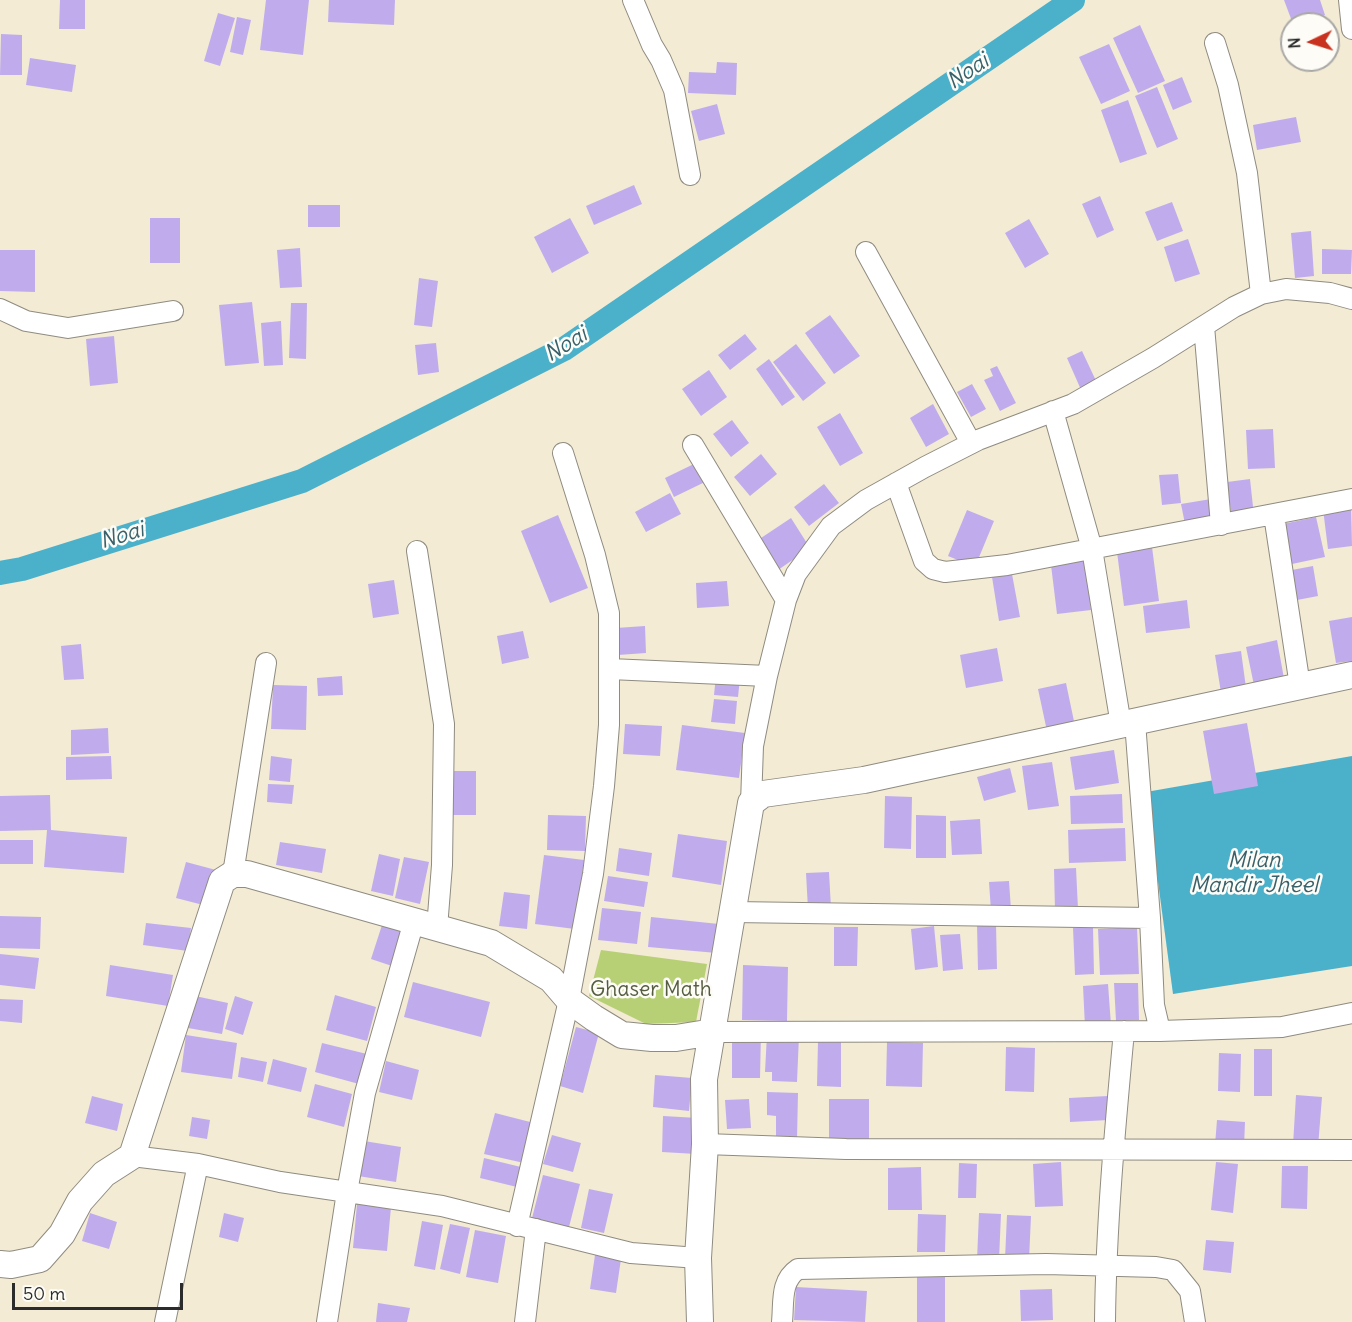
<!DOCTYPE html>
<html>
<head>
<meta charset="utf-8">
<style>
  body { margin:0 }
  #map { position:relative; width:1352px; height:1322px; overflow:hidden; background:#f3ebd4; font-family:Delius,sans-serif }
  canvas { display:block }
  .north { position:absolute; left:1280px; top:12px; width:60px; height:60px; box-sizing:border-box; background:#fdfcf7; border:2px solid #a9a8a5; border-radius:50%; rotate:266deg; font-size:16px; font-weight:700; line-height:24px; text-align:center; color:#2b2b2b }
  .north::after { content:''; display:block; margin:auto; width:21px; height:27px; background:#c8321e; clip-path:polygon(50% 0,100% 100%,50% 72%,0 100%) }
  .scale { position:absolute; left:12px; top:1283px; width:171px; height:27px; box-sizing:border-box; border:3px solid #2b2b2b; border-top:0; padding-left:8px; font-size:18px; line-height:21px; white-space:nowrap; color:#2b2b2b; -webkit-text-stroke:4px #fdfcf7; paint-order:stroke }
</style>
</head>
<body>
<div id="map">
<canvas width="1352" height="1322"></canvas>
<div class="north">N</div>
<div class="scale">50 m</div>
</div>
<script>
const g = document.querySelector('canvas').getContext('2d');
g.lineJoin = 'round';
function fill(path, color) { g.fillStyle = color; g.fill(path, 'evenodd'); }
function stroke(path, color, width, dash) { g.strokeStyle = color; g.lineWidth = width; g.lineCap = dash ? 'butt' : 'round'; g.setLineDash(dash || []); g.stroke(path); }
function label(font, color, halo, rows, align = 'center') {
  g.font = font + ' Delius,sans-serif'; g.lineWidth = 5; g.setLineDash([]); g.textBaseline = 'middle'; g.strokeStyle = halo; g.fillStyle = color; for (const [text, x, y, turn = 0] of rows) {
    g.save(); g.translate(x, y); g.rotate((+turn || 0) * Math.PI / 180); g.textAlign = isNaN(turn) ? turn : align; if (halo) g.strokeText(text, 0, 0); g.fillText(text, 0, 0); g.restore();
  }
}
const green = new Path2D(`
  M601,950l106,14 -11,58 -50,2 -57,-28z`);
const water = new Path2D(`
  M1352,756v210l-179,28 -27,-202z`);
const canal = new Path2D(`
  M0,573l22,-4 280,-88 262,-132 509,-349`);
const building = new Path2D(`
  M60,0h25v29h-26z
  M266,0h43l-6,55 -43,-5z
  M329,0h66l-1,25 -66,-3z
  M1284,0h36l5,15 -23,9h-9z
  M218,13l17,5 -15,48 -16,-5z
  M237,17l14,3 -8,35 -13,-3z
  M1140,25l25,56 -27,12 -25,-55z
  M1,34l21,1v40h-22z
  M1109,44l21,47 -29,13 -22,-47z
  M30,58l46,7 -4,27 -46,-7z
  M717,62l20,1 -1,32 -48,-2 1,-21 27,1z
  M1182,77l10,25 -19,8 -10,-25z
  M1157,87l21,52 -21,9 -22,-52z
  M1128,100l19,54 -27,9 -19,-53z
  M717,104l8,30 -26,7 -8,-30z
  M1296,117l5,25 -44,8 -4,-25z
  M634,185l8,19 -48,21 -8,-19z
  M1100,196l14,34 -17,8 -15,-34z
  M1172,202l11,29 -26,10 -12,-29z
  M308,205h32v22h-32z
  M150,218h30v45h-30z
  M570,218l19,35 -37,20 -18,-36z
  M1029,219l20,35 -24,14 -20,-35z
  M1311,231l3,45 -19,2 -4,-45z
  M1188,239l12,35 -25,8 -11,-35z
  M300,248l2,39 -22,1 -3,-38z
  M1322,249l30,1 -1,24h-29z
  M0,250h35v42l-35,-1z
  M419,278l19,3 -6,46 -18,-2z
  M252,302l7,61 -34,3 -6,-61z
  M291,303h16l-1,56 -17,-1z
  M830,315l30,41 -26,18 -29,-41z
  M281,321l2,44 -19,1 -3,-43z
  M745,334l12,15 -27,21 -12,-15z
  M114,336l4,47 -28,3 -4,-47z
  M436,343l3,29 -21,3 -3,-30z
  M796,344l30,39 -23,18 -30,-39z
  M1082,351l16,34 -16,7 -15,-34z
  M769,359l26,38 -13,9 -26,-37z
  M997,366l19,37 -16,8 -16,-31 9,-4 -3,-7z
  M709,370l18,27 -26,19 -19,-27z
  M972,384l14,25 -15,8 -14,-25z
  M933,404l16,30 -23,13 -16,-29z
  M840,413l23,40 -23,13 -23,-39z
  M732,420l17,23 -18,14 -18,-23z
  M1273,429l2,39 -27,1 -2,-39z
  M761,454l16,20 -27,22 -16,-19z
  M698,462l9,19 -33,16 -9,-19z
  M1178,474l3,29 -19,2 -3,-30z
  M1250,479l4,37 -22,3 -5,-37z
  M824,484l15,19 -30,23 -15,-19z
  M670,493l11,21 -35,18 -11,-20z
  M1211,499l4,26 -29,4 -5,-25z
  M1351,505l1,41 -24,3 -5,-40z
  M967,510l27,11 -19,46 -27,-11z
  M558,515l30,73 -38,15 -29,-72z
  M1316,517l9,40 -33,7 -9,-40z
  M791,518l19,30 -32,22 -20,-30z
  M1152,547l7,54 -35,5 -7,-54z
  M1086,561l5,49 -34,4 -6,-49z
  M1313,566l5,30 -21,4 -5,-30z
  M1012,574l8,43 -21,4 -7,-44z
  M394,580l5,34 -26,4 -5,-34z
  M727,581l2,25 -32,2 -1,-25z
  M1187,600l3,28 -44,5 -3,-27z
  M1352,617v44l-16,2 -7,-42z
  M645,626l1,27 -28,2 -2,-27z
  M523,631l6,27 -27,6 -5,-28z
  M1277,640l8,44 -30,6 -9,-43z
  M81,644l3,35 -20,1 -3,-34z
  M997,648l6,33 -37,7 -6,-33z
  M1241,651l6,44 -25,4 -7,-44z
  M716,675l24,3 -2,19 -24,-2z
  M342,676l1,19 -25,1 -1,-18z
  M1066,683l9,43 -28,5 -9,-42z
  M273,685l34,1 -1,44 -35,-1z
  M714,699l23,2 -2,23 -24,-2z
  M1247,723l11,63 -44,8 -11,-63z
  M625,724l37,2 -2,30 -37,-2z
  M682,725l63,8 -6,45 -63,-8z
  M108,728l1,25 -38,2v-25z
  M1114,750l5,33 -44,7 -5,-33z
  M111,756l1,23 -46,1v-23z
  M271,756l21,3 -2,23 -21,-2z
  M1052,762l7,44 -31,4 -6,-44z
  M1010,768l6,24 -32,9 -7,-24z
  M450,771h26v44h-26z
  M268,784l26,1 -2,19 -25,-2z
  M1122,794l1,29 -52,1 -1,-28z
  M50,795l1,35 76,7 -3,36 -80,-6 3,-37 -47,1v-35z
  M885,796l27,1 -1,52 -27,-1z
  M548,815l38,1 -1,35 -38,-1z
  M916,815l30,1v42h-30z
  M980,819l2,35 -30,1 -2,-34z
  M1125,828l1,33 -57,2 -1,-33z
  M678,834l49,7 -6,44 -49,-8z
  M0,840h33v24h-33z
  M280,842l46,7 -4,24 -46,-8z
  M619,848l33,5 -3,23 -33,-5z
  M379,854l21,5 -7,37 -22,-5z
  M544,855l40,5 -9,69 -40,-5z
  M404,857l25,5 -9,42 -25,-6z
  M186,862l30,8 -9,36 -31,-8z
  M1076,868l2,41 -23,1 -1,-41z
  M829,872l2,36 -23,1 -2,-36z
  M608,876l40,6 -4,25 -40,-6z
  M1009,881l2,29 -20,1 -2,-29z
  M504,892l26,3 -3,34 -28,-3z
  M602,908l39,4 -4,32 -39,-4z
  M0,916l41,1 -1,32 -40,-1z
  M651,917l68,7 -2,29 -69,-6z
  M146,923l45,5 -3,23 -45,-6z
  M977,924h19l1,45 -19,1z
  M382,925l21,6 -11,35 -21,-7z
  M934,926l4,41 -23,3 -4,-41z
  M834,927h24l-1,39h-23z
  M1093,927l1,47 -19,1 -2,-47z
  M1137,927l2,47 -39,1 -2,-46z
  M960,934l3,35 -20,2 -3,-36z
  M0,954l39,4 -4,31 -35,-4z
  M110,965l63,10 -5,31 -62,-10z
  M743,965l45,2 -1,54 -45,-1z
  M413,982l77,20 -9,35 -77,-20z
  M1114,983h24l1,37 -23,1z
  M1108,984l3,41 -26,2 -2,-41z
  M335,995l41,12 -9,34 -41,-11z
  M195,996l33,7 -6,31 -34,-6z
  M235,996l18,6 -10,33 -18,-6z
  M0,999l23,1 -1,23 -22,-2z
  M576,1027l23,6 -16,60 -23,-7z
  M732,1032h29l-1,46h-28z
  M767,1034l32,2 -2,46 -25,-1v-9h-7z
  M186,1035l51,8 -5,36 -51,-7z
  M818,1041h23v46l-24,-1z
  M887,1042l36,1 -1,44 -36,-1z
  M322,1043l45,11 -8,30 -44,-12z
  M1006,1047l29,1 -1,44 -29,-1z
  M1254,1049h18v47h-18z
  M1219,1053l22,1 -1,38 -22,-1z
  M241,1057l26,5 -4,20 -25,-5z
  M273,1059l34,9 -6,24 -34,-8z
  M386,1061l33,9 -7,30 -33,-8z
  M655,1075l37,3 -3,33 -36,-4z
  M315,1084l37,10 -8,33 -37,-10z
  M767,1092l31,1 -1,47h-21v-24l-9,-1z
  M1296,1095l26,2 -4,50 -25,-2z
  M92,1096l31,8 -6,27 -32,-8z
  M1108,1096l1,24 -39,2 -1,-24z
  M749,1099l2,29 -24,1 -2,-29z
  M829,1099h40v43h-40z
  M495,1113l39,10 -10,40 -40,-9z
  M663,1116l35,2 -2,36 -34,-2z
  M192,1117l18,3 -3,19 -18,-3z
  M1217,1120l28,2 -1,25 -29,-2z
  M552,1135l29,8 -8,29 -30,-8z
  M364,1141l37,6 -5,35 -38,-6z
  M484,1158l41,10 -4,20 -41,-10z
  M1061,1162l2,44 -28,1 -2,-43z
  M1216,1162l22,2 -5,49 -22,-3z
  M959,1163l18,1 -1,34h-18z
  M1282,1166h26l-1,43 -26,-1z
  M921,1167l1,43h-34v-42z
  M543,1175l37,9 -11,43 -37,-9z
  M589,1189l24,5 -9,39 -23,-5z
  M357,1204l34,3 -4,44 -34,-3z
  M90,1213l27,9 -8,27 -27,-8z
  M224,1213l20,5 -6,24 -19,-5z
  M979,1213l22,1 -2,46h-22z
  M918,1214l28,1 -1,37h-28z
  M1007,1215l24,1 -2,44 -24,-1z
  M422,1221l21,4 -8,45 -21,-4z
  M450,1224l20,4 -10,46 -20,-5z
  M475,1230l31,6 -8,47 -32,-6z
  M1206,1240l28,2 -3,31 -28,-3z
  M595,1255l26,4 -5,34 -26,-4z
  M917,1275h28v47h-28z
  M796,1287l71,4 -2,31 -71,-2z
  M1052,1289l1,31 -32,1 -1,-31z
  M378,1303l32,5 -3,14h-31z`);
const minor = new Path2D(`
  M633,0l19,45 9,15 13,30 16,85
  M1349,0l3,29
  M1215,43l13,42 19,88 14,121
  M866,252l105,191
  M0,309l26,12 42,7 105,-17
  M1204,326l17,199
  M1053,411l39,138 29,176
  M693,445l93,155
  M896,483l28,78 9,8 12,3 62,-7 345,-66
  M1274,515l26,171
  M417,551l27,173 -2,141 -5,63
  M610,669l157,7
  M1135,722l15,196
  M751,803l2,-57 14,-70 19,-76 10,-26 35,-48 35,-26 59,-33 53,-27 95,-36 80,-46 81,-51 27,-13 25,-5 44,4 22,6
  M233,874l33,-211
  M733,912l417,6 4,87 6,26 122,-4 70,-14
  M713,1032l447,-1
  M705,1144l141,5 506,1
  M132,1156l66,8 82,18 162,24 189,47 67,5
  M517,1226l52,-226 24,-126 11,-88 5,-61v-112l-14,-58 -32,-102
  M165,1322l33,-158
  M327,1322l20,-130 18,-99 49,-172
  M525,1322l11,-93
  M782,1322c2,-20 -2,-41 16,-53l248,-5 110,3 17,3 17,21 5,31
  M1105,1322c1,-97 10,-194 19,-291`);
const tertiary = new Path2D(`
  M0,1264l11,1 29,-6 22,-25 18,-33 24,-27 28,-18 90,-275 11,-7h14l244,69 60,36 18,21 25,18 28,17 30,3h24l37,-6
  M700,1322l-2,-64 7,-114 -1,-65 47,-276 12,-9 101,-14 488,-105`);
const parkNames = [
  ["Ghaser Math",651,990]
];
const waterNames = [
  ["Noai",968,72,-34],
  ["Noai",566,345,-31],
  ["Noai",122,536,-17],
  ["Milan",1254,861],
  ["Mandir Jheel",1254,886]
];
fill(green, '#b8d075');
fill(water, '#4bb1ca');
stroke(canal, '#4bb1ca', 24);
fill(building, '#c0aced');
stroke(minor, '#8f8b80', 22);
stroke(tertiary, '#8f8b80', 28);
stroke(minor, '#fff', 20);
stroke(tertiary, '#fff', 26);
label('21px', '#555d41', '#fdfcf7', parkNames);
label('italic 22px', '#38616b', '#fdfcf7', waterNames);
</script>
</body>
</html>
